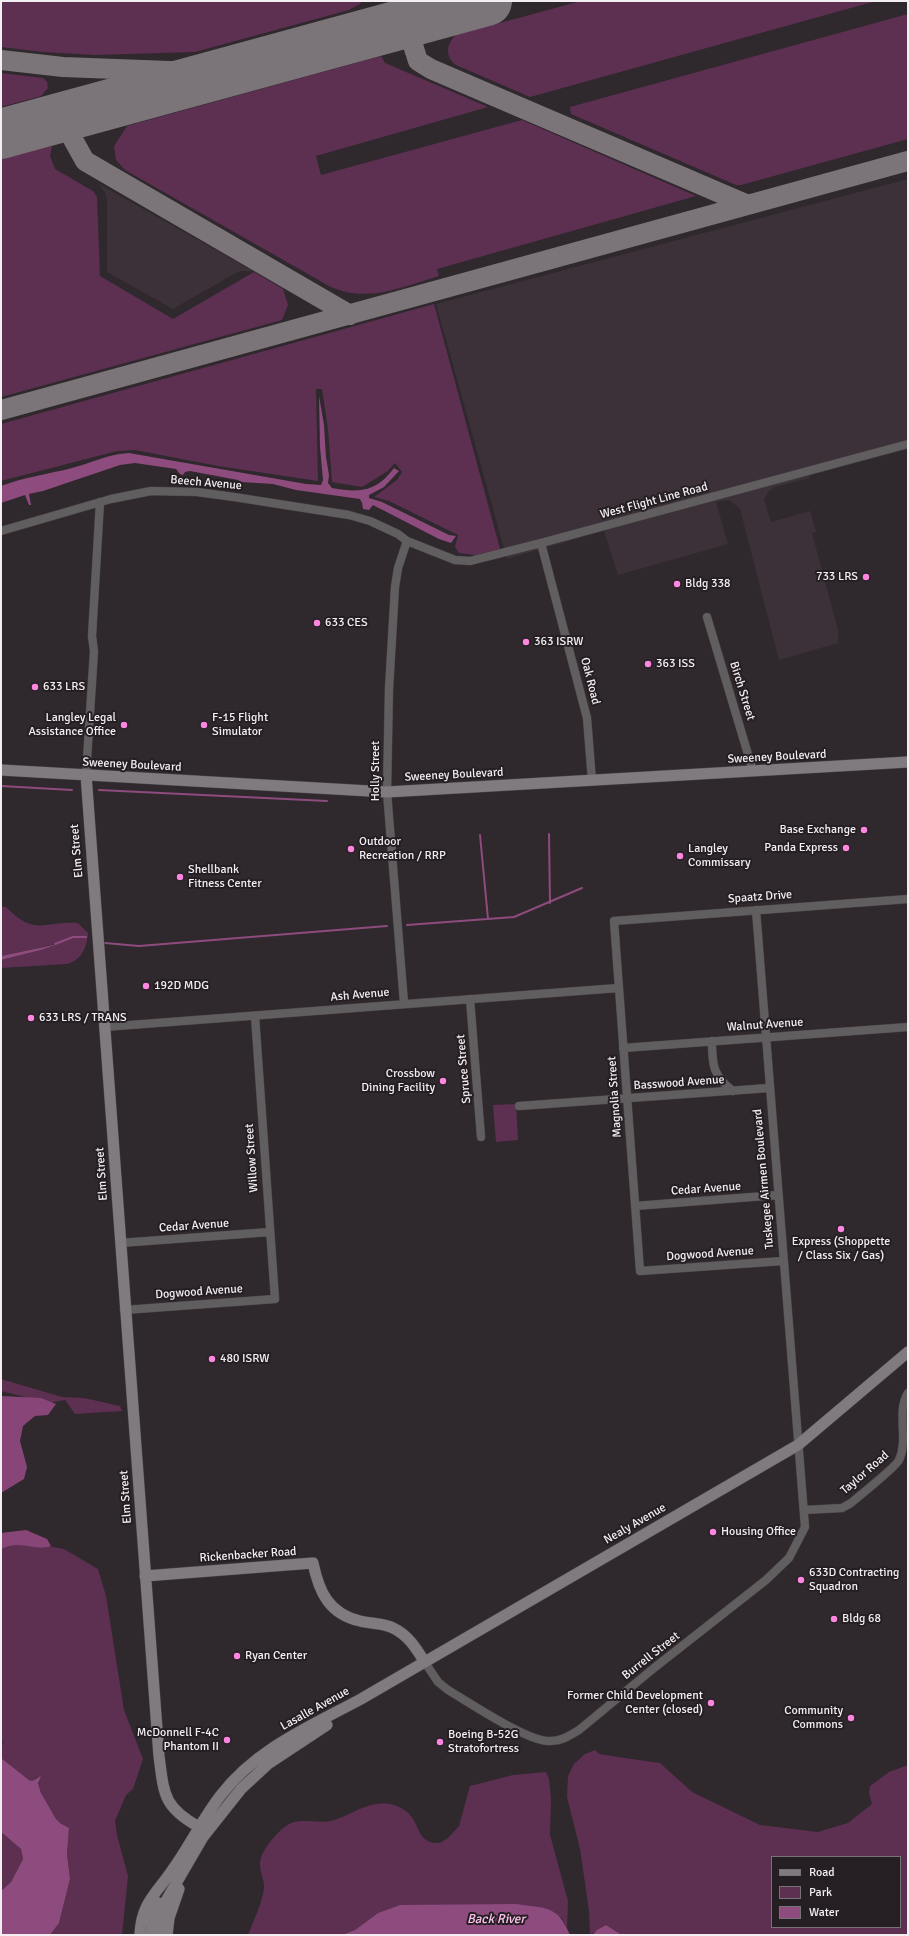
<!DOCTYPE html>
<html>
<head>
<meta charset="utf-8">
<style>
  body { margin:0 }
  #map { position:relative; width:909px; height:1936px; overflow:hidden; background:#2f282d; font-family:Signika,sans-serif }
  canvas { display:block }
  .frame { position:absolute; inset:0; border:2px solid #f2eef1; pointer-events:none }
  .legend { position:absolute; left:771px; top:1856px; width:130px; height:72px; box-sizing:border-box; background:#251f23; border:1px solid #777275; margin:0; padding:5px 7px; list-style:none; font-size:12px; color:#f2eef1 }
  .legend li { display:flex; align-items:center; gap:8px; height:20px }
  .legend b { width:20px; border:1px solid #777275 }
</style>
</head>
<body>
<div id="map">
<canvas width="909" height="1936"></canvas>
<div class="frame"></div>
<ul class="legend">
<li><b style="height:5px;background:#807b7e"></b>Road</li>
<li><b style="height:11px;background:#5d3052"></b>Park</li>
<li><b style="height:11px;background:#8e4b7e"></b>Water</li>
</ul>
</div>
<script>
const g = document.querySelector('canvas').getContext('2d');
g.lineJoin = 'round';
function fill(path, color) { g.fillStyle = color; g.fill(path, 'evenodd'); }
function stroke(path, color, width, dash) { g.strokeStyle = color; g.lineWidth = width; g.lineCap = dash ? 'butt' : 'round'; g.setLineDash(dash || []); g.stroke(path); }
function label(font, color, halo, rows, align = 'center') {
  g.font = font + ' Signika,sans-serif'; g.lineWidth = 4; g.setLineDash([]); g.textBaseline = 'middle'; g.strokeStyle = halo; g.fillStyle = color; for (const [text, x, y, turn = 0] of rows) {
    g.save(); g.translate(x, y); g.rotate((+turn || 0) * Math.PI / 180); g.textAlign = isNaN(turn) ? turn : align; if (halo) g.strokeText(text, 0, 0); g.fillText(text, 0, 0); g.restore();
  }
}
const built = new Path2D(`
  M908,179v269l-97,27 -2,3 -34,9 -7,5 -4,8 7,22 39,-11 6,21 -4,1 26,97v13l-59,17 -39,-151 -11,-9 -13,2 12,42 -110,31 -14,-44 -97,28 -71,-255z
  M99,184l154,87h-13l-6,3 -61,35 -66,-37v-73l-2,-6z`);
const green = new Path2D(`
  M1,1h361l-2,3 -11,6 -154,42 -100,3 -52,-3 -42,-5z
  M581,1h295l-346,96 -74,-32c-11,-8 -10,-21 0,-30z
  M908,14v125l-167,46h-5l-165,-71 -1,-7z
  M381,56l4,7 103,44 -172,49 5,19 201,-55 174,76 -259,73 2,7c-38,11 -72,28 -110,10l-204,-116 -9,-10 -2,-14 13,-20z
  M1,73l42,5 4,4 1,6 -7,8 -40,11z
  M52,146l-2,10 5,13 38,22 4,6 3,79 73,43 81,-47 29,17 5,16 -6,15 -281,77v-238z
  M434,304l66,245 -25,6 -16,-2 -4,-6 3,-12 -69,-34 -15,-4 23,-17 5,-8 -7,-9 -7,8 -26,16 -30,-5 -4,-53 -6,-40h-6l2,92 -100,-15 -83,-16 -18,1 -116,30v-57z
  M1,907h5c30,30 37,14 72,16l10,10c-1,14 -6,27 -21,31l-66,4v-8l40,-10 15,-6 -55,12z
  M516,1104l2,36 -22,2 -3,-37z
  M1,1379l61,18 22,1 36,8 2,5 -47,3 -10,-14 -17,3 -47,-12z
  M21,1541l43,8 34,20 8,27 18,114 19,49 -10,30 -7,6 -11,26 2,14 11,41 -6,59h-72l9,-12 11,-44 -3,-25 2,-26 -9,-5 -4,-4 -15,-26 -4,-16 -5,4 -3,-1 -28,-22v-10l3,-8 -3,4v-196l6,-4z
  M595,1750l4,4 19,3 42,6 32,29 68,33 58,7 30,-9 24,-19 -3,-11 1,-7 19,-14 19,-7v170h-286l-16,-10 -16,10 -1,-24 -9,-62 -13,-52 1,-21 6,-12 11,-10zM772,1857h128v70h-128z
  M546,1772l3,7 2,20 -1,36 18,66 -1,27 -5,-10 -122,-13h-40l-22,8 -23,17 -13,5h-94c6,-16 13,-29 16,-46 1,-9 -5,-18 -4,-26 0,-13 22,-38 34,-41 14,-3 29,3 43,-3 20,-7 34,-20 57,-14 26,8 21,31 34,36 3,2 8,2 12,2l8,-5 11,-12 11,-40 43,-11z
  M1,1832l20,17 2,10 -12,23 -10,9z`);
const forest = new Path2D(`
  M1,1396l40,2 15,6 -8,11 -13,1 -12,10 -3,15 7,26 -3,12 -23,14z
  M26,1530l21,9 4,7c-17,6 -29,-7 -50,3v-16z`);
const water = new Path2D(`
  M319,396l5,29 2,32 3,18 -1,8 4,5c28,5 44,4 62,-20l5,3 -15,16 -15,8v3l13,4 67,33 7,1 -5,7 -12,-4 -66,-34 -4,5 -6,-1 -1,-6 -2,-4 -64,-9 -23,-6 -32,-2 -3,-2 -48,-9 -5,1 -2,3 -3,-1 -4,-5 -41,-6 -15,2 -77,26 -14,3 2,11h-2l-4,-10 -24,8v-17c23,-9 48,-12 71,-18 19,-5 37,-14 57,-15l177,31 15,1 2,-5 -3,-33z
  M58,944l-17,6 -40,10v-4z
  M1,1758l28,22 3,1 9,-5 -3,7 3,10 15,26 4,4 9,5 -2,26 3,25 -11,44 -9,12h-49v-44l10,-9 12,-23 -2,-10 -20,-17z
  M516,1904c30,5 41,0 54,31h-228l13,-5 23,-17 22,-8z
  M606,1925l16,10h-30l5,-5z`);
const stream = new Path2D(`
  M1,786l71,4
  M99,790l228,11
  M549,834l1,69
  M480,835l8,84
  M407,925l107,-8 68,-29
  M105,943l34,3 248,-20
  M55,944l18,-7h13`);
const taxiway = new Path2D(`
  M401,1l23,17
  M406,23l12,38 13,8 317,136
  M1,60l62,7 159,6
  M61,118l24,43 265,154
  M1,410l907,-249`);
const runway = new Path2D(`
  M1,134l486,-133`);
const street = new Path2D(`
  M1,531l110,-32 40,-8 46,1 37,5 115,18 21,6 28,13 9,7 48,19 15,1 71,-18 367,-99
  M541,543l46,175 5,63
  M707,617l46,154
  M86,775l8,-124 -2,-15 8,-134
  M470,999l11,138
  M404,1003l-17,-211 2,-103 6,-102 3,-19 9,-27
  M104,1027l514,-39
  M712,1041c0,24 1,35 21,50
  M623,1048l285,-21
  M519,1106l250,-18
  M635,1206l143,-11
  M120,1243l150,-11
  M783,1261l-143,10 -26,-350 294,-22
  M124,1310l151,-11 -20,-283
  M804,1510l38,-2 9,-5c8,-7 45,-36 48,-43 10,-21 -3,-48 9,-67
  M424,1661l14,21 10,8c22,13 77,50 100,51 12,1 21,-5 31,-11l75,-62 112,-88 23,-22 16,-31 -49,-617`);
const secondary = new Path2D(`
  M1,770l386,22 521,-30
  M86,775l73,981c5,38 4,51 40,71
  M145,1576l168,-13c6,29 16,51 47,58 11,3 23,2 33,7 15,7 23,20 31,33
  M140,1935c1,-32 17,-42 33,-66 17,-24 30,-51 48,-74 35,-46 90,-69 140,-96l437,-254 110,-93
  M151,1935l2,-17 6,-15
  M159,1935l3,-26 5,-10 36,-62 38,-48 27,-25 59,-39
  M167,1935l2,-17 10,-29`);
const markers = [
  [866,577,4,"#fe86e1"],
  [677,584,4,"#fe86e1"],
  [317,623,4,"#fe86e1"],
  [526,642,4,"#fe86e1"],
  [648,664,4,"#fe86e1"],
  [35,687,4,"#fe86e1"],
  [124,725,4,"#fe86e1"],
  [204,725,4,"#fe86e1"],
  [864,830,4,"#fe86e1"],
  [846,848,4,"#fe86e1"],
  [351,849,4,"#fe86e1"],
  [680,856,4,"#fe86e1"],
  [180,877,4,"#fe86e1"],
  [146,986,4,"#fe86e1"],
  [31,1018,4,"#fe86e1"],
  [443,1081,4,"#fe86e1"],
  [841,1229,4,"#fe86e1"],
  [212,1359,4,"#fe86e1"],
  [713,1532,4,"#fe86e1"],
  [801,1580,4,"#fe86e1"],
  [834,1619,4,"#fe86e1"],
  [237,1656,4,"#fe86e1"],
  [711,1703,4,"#fe86e1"],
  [851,1718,4,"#fe86e1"],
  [227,1740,4,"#fe86e1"],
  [440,1742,4,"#fe86e1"]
];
const streetNames = [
  ["Beech Avenue",206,483,5],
  ["West Flight Line Road",654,501,-15],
  ["Oak Road",590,681,76],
  ["Birch Street",742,691,73],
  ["Sweeney Boulevard",777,757,-3],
  ["Sweeney Boulevard",132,765,3],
  ["Holly Street",376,771,-90],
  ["Sweeney Boulevard",454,775,-3],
  ["Elm Street",77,851,-95],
  ["Spaatz Drive",760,897,-4],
  ["Ash Avenue",360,995,-5],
  ["Walnut Avenue",765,1025,-4],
  ["Spruce Street",464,1069,-95],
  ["Basswood Avenue",679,1083,-4],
  ["Magnolia Street",615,1097,-94],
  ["Willow Street",252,1158,-94],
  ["Elm Street",102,1174,-94],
  ["Tuskegee Airmen Boulevard",764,1179,-95],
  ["Cedar Avenue",706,1189,-4],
  ["Cedar Avenue",194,1226,-4],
  ["Dogwood Avenue",710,1254,-4],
  ["Dogwood Avenue",199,1292,-4],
  ["Taylor Road",865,1473,-41],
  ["Elm Street",126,1497,-94],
  ["Nealy Avenue",635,1524,-30],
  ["Rickenbacker Road",248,1555,-4],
  ["Burrell Street",651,1656,-38],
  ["Lasalle Avenue",315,1709,-29]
];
const poiNames = [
  ["733 LRS",858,577,"right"],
  ["Bldg 338",685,584],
  ["633 CES",325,623],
  ["363 ISRW",534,642],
  ["363 ISS",656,664],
  ["633 LRS",43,687],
  ["Langley Legal",116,718,"right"],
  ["Assistance Office",116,732,"right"],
  ["F-15 Flight",212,718],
  ["Simulator",212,732],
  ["Base Exchange",856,830,"right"],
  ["Outdoor",359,842],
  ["Recreation / RRP",359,856],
  ["Panda Express",838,848,"right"],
  ["Langley",688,849],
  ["Commissary",688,863],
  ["Shellbank",188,870],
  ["Fitness Center",188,884],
  ["192D MDG",154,986],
  ["633 LRS / TRANS",39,1018],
  ["Crossbow",435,1074,"right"],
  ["Dining Facility",435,1088,"right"],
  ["Express (Shoppette",841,1242,"center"],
  ["/ Class Six / Gas)",841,1256,"center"],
  ["480 ISRW",220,1359],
  ["Housing Office",721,1532],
  ["633D Contracting",809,1573],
  ["Squadron",809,1587],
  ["Bldg 68",842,1619],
  ["Ryan Center",245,1656],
  ["Former Child Development",703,1696,"right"],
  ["Center (closed)",703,1710,"right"],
  ["Community",843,1711,"right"],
  ["Commons",843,1725,"right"],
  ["McDonnell F-4C",219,1733,"right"],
  ["Phantom II",219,1747,"right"],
  ["Boeing B-52G",448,1735],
  ["Stratofortress",448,1749]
];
const waterNames = [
  ["Back River",496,1920]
];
fill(built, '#3d3139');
fill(green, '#5d3052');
fill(forest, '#884678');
fill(water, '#8e4b7e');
stroke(stream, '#8e4b7e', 2);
stroke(taxiway, '#7b757a', 20);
stroke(runway, '#7b757a', 50);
stroke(street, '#4a4448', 9);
stroke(secondary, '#4a4448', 12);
stroke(street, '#615e60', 8);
stroke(secondary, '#807b7e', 11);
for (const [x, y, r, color] of markers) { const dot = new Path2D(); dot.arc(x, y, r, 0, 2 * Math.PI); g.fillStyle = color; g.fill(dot); stroke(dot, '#251f23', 1.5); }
label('12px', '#f2eef1', '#251f23', streetNames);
label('12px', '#f2eef1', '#251f23', poiNames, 'left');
label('italic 13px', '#fdc2ec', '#251f23', waterNames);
</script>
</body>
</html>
